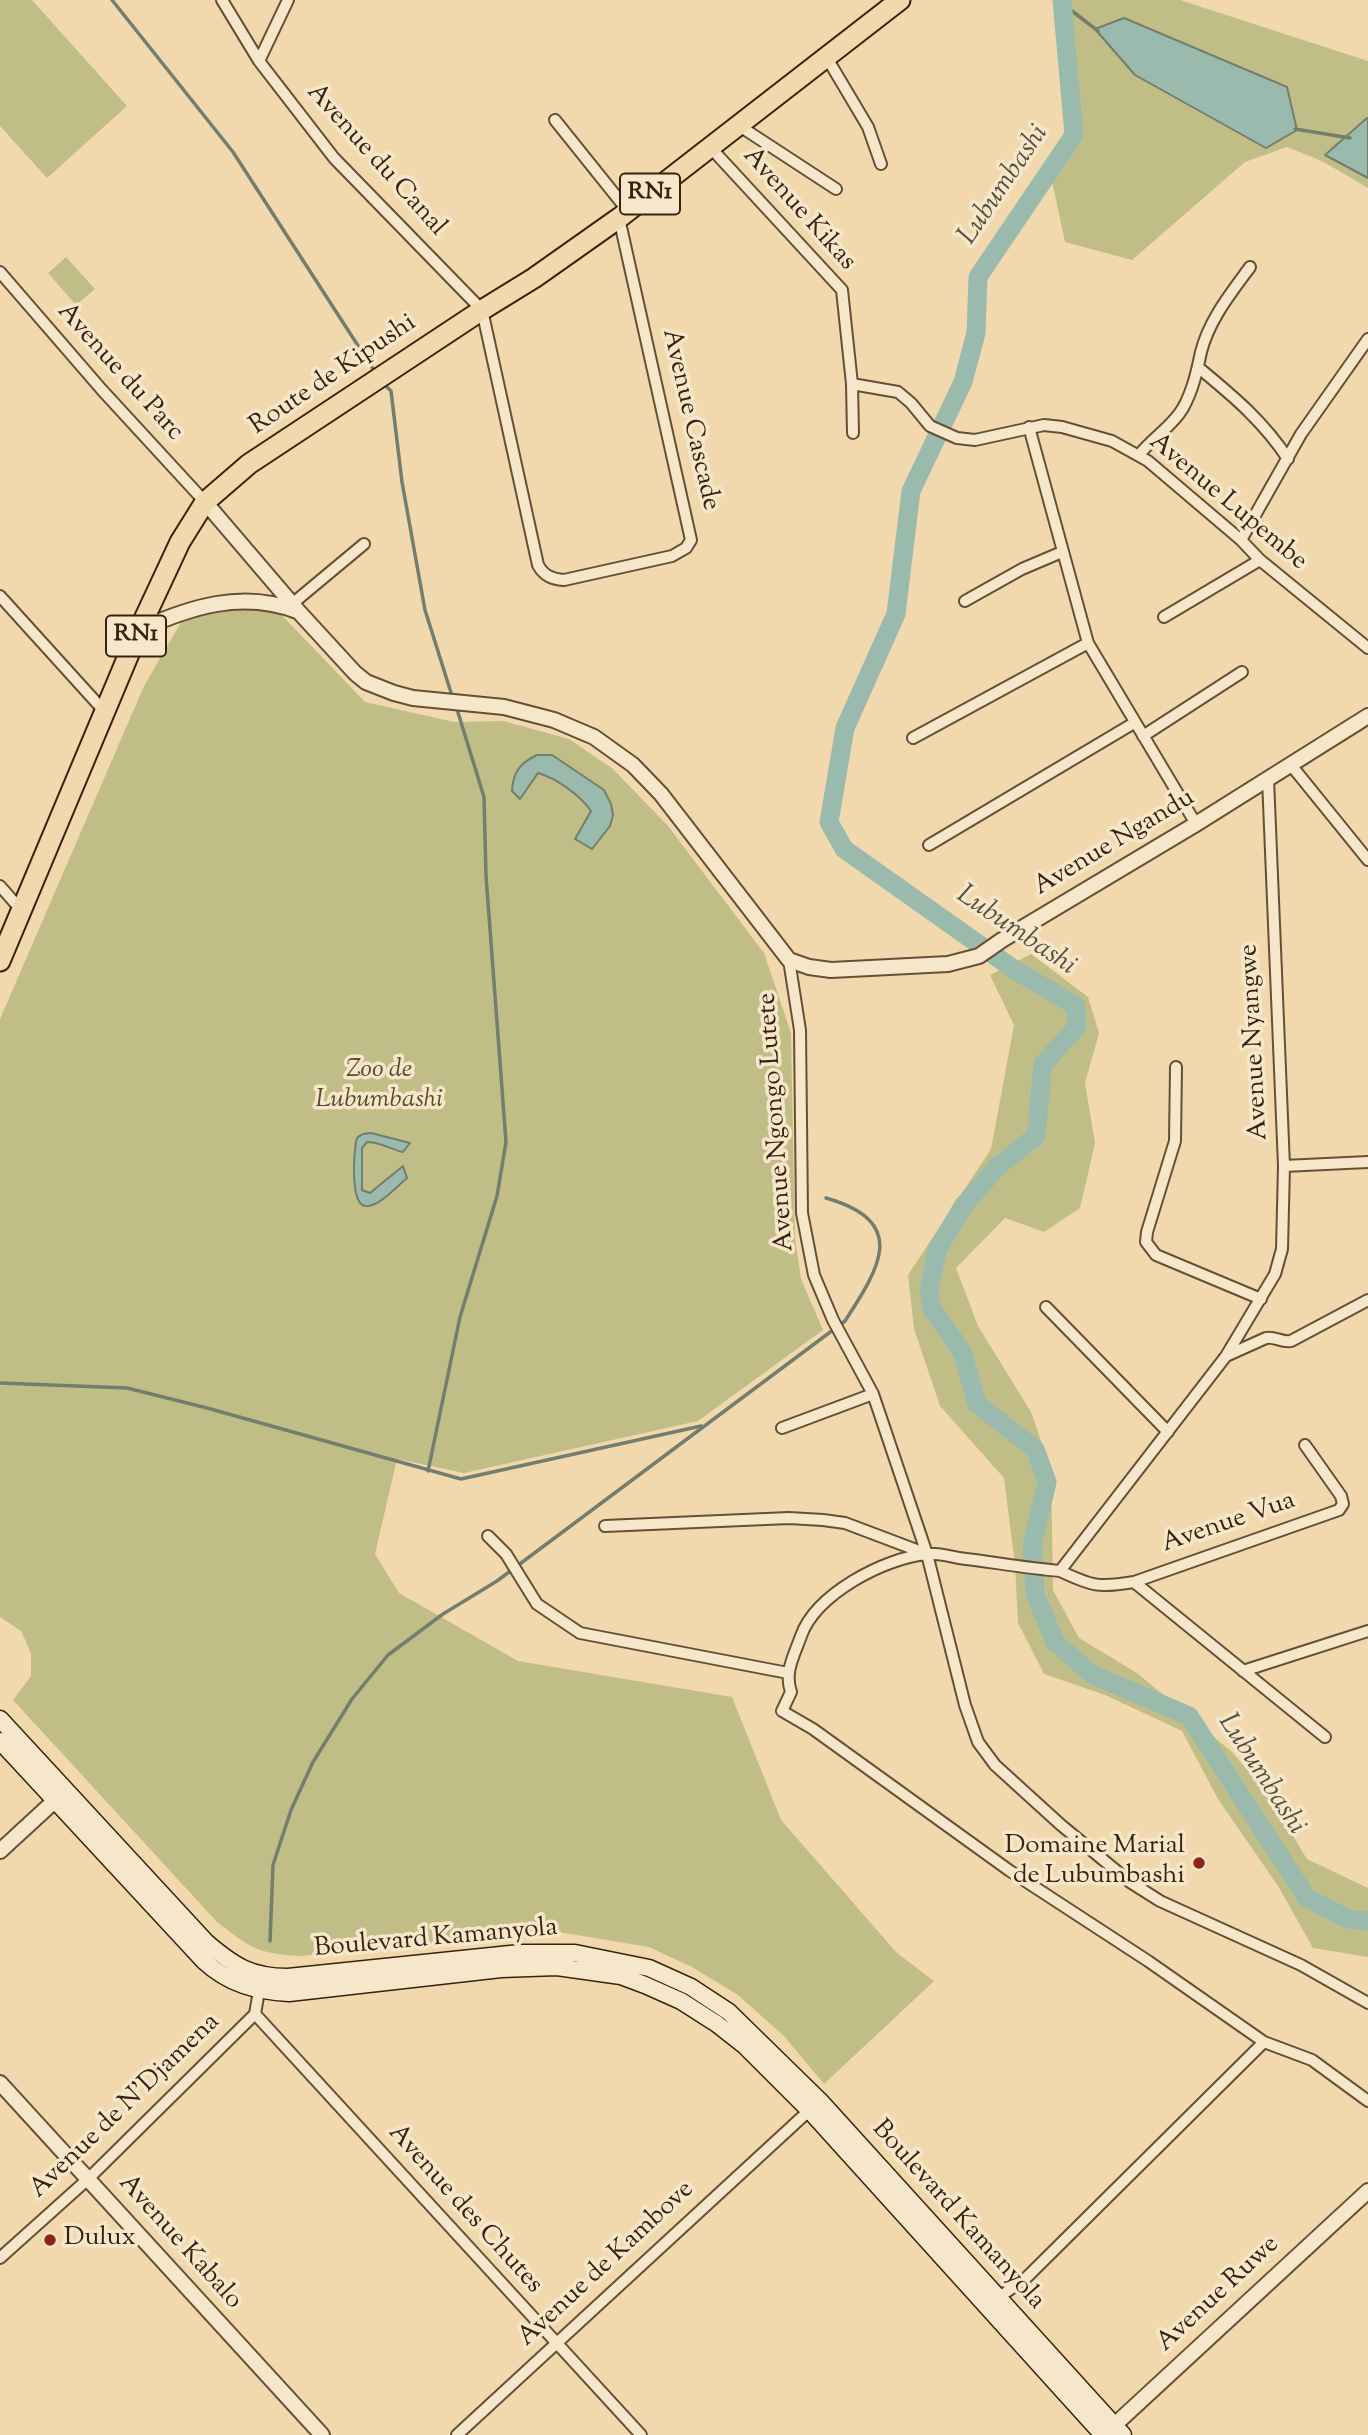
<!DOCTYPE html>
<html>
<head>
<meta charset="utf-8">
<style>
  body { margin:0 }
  canvas { display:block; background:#f1d9ad }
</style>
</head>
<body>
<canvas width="1368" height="2435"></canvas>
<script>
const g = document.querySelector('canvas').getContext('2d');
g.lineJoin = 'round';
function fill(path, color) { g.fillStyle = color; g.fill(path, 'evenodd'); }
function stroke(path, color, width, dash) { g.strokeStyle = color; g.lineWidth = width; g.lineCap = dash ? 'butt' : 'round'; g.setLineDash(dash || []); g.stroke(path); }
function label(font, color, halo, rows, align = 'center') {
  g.font = font + ' "Sorts Mill Goudy",serif'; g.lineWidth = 7; g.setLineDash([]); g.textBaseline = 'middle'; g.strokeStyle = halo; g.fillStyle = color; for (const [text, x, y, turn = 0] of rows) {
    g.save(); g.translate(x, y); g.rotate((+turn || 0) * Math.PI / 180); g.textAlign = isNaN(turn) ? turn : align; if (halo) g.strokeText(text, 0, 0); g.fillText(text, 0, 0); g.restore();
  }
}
const green = new Path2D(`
  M0,0h32l95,106 -80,72 -47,-52z
  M1068,0h112l188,61v127l-46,-27 -35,-14 -42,15 -113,98 -67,-18 -13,-61 24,-43 -9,-82z
  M66,257l29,32 -19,16 -28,-32z
  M273,606l92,96 89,20 49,-1 66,18 44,30 55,57 96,127 27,80 4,206 6,40 22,51 -125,91 -234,52 -67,-14 -22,95 24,39 119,68 214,36 49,123 116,133 37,28 -110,103 -40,-48 -46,-41 -46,-28 -43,-20 -90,-15 -259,24c-42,-2 -51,-9 -83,-34l-204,-222 18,-24v-23l-10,-22 -21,-14v-598l144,-333 43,-74z
  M1031,954l57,43 11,36 -14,50 10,60 -15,65 -36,24 -39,-14 -49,50 22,58 53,86 20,58 2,120 26,48 58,35 95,79 34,40 41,67 61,29v69l-55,-9 -35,-62 -60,-87 -36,-68 -77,-36 -61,-21 -26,-51 -3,-58 -11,-87 -64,-72 -26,-77 -6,-54 83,-126 23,-124 -24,-50z`);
const water = new Path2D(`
  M1124,18l163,69 10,43 -31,18 -131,-73 -40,-46z
  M1367,118l1,1v59l-43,-23z
  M537,755h15l52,35 7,14 2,11 -3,11 -18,23 -17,-10 16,-28c-11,-16 -35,-33 -53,-38l-18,26 -8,-8c1,-19 8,-28 25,-36z
  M371,1133l39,10 -7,9c-13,-3 -23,-10 -36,-10l-5,6v42l8,3 33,-27 4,12c-10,8 -29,30 -42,28 -15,-3 -11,-52 -9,-64 1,-6 2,-5 7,-8z`);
const stream = new Path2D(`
  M112,0l121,152 142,220
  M1063,4l35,27
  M1295,129l55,9
  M384,384l7,7 11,91 23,128 28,89
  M0,1383l127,5 80,20 254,71 240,-53
  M428,1471l32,-154 37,-121 9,-54 -20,-266 -2,-79 -28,-91
  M270,1941l3,-76 18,-55 22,-48 39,-63 36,-44 55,-41 54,-33 348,-260c35,-54 64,-99 -19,-123`);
const river = new Path2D(`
  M1062,0l12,135 -96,142 -2,56 -13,49 -52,109 -15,123 -51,114 -16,94 15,27 171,121 61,36 1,21 -34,37 -7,72 -39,31 -33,38 -27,45 -8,41 2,16 31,45 15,52 58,45 12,33 -15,64 3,48 20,48 36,32 98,42 118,182 41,21 20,2`);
const minor = new Path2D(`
  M222,0l37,61 75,97 148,152 56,255c6,11 14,14 26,15l108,-24 14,-8 5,-8 -72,-322
  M827,58l41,69 13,37
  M259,61l29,-61
  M555,120l73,91
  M738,125l98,64
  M710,147l132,143 10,94 1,49
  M0,272l102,118 103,112
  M1199,368c34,28 65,54 89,91
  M852,384l46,8 13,11 19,23 27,12 18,2 69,-15 18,2 50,14 36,20 93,79 19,20 108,88
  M1029,427l59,216 108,181
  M1139,455c14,-18 33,-28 44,-47 10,-18 14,-37 18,-56 8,-32 30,-59 49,-85
  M1241,540l60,-106 67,-95
  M0,596l105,116
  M965,601l57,-32 40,-17
  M292,604l72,-60
  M1164,617l96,-57
  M1143,736l99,-64
  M913,738l175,-95
  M1291,765l77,95
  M929,845l205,-122
  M0,886l22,25
  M789,960l11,70 2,183 12,62 19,45 40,74 54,160 38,151 13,37 17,23 66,60 69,57 30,19 141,64 67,38
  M1176,1067l-1,74 -28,91 -1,10 10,13 105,44
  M1284,1166l84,-4
  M1046,1307l122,125
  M1226,1356l40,-18c9,-2 16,5 25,3l77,-41
  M782,1428l91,-34
  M1305,1445l36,51 2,8 -4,6 -205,72c-36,6 -42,4 -74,-11 -34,-3 -68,-9 -101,-13 -10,-2 -22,-5 -32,-4 -43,4 -111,40 -126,82 -7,20 -17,36 -10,56l-9,19 31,18 197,142 138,90 116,81 48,18 56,41
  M605,1526l184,-8 34,2 22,3 82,31
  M488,1536l18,18 31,50 43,29 208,40
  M1060,1571l166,-215 49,-82 7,-25 2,-83 -16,-387
  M1134,1582l191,155
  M1243,1671l125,-40
  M255,2014l386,421
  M0,2258l88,-79 167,-165 5,-29
  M998,2298l28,-20 238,-236
  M457,2435l356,-328`);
const tertiary = new Path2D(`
  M205,502l94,110 56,61 11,9 28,11 19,5 91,9 50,13 40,17 39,28 28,29 128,166 20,7 22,3 117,-6 31,-8 23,-16 194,-116 172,-108
  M139,630c51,-23 103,-40 158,-19
  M0,1851l62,-57
  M0,2083l322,352
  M1107,2432l261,-241`);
const secondary = new Path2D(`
  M0,1719l206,223c28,24 45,35 82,35l232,-24h55l74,15 42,19 38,25 91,89 303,334
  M0,1741l204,220c25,23 51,30 85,32l212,-24 56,-2 64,9 24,9 36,16 36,23 28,22 64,64 294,325`);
const trunk = new Path2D(`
  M0,961l139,-331 41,-88 25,-40 44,-38 233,-154 52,-32 85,-60 281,-218`);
const markers = [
  [1199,1863,7,"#8f2418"],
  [50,2240,7,"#8f2418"]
];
const shields = [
  [650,194,60],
  [136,636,60]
];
const shieldNames = [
  ["RN1",650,194],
  ["RN1",136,636]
];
const streetNames = [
  ["Avenue du Canal",375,161,48],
  ["Avenue Kikas",798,210,48],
  ["Avenue du Parc",119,373,48],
  ["Route de Kipushi",334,376,-34],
  ["Avenue Cascade",689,420,77],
  ["Avenue Lupembe",1227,503,40],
  ["Avenue Ngandu",1115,844,-31],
  ["Avenue Nyangwe",1256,1042,-93],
  ["Avenue Ngongo Lutete",778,1122,-94],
  ["Avenue Vua",1229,1524,-19],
  ["Boulevard Kamanyola",436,1940,-5],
  ["Avenue de N'Djamena",126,2107,-44],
  ["Avenue des Chutes",464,2210,48],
  ["Boulevard Kamanyola",957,2216,48],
  ["Avenue Kabalo",179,2243,48],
  ["Avenue de Kambove",607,2265,-43],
  ["Avenue Ruwe",1219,2295,-43]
];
const parkNames = [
  ["Zoo de",379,1072],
  ["Lubumbashi",379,1102]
];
const poiNames = [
  ["Domaine Marial",1185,1848],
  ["de Lubumbashi",1185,1878],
  ["Dulux",64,2240,"left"]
];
const waterNames = [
  ["Lubumbashi",1005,186,-56],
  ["Lubumbashi",1015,932,34],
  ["Lubumbashi",1260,1775,57]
];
fill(green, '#c0be86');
fill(water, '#9bbaae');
stroke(water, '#737e6e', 2);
stroke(stream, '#737e6e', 3.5);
stroke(river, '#9bbaae', 19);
stroke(minor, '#665035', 14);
stroke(tertiary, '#665035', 18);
stroke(secondary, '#37230d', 19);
stroke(trunk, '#37230d', 23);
stroke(minor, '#f6e6ca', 10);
stroke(tertiary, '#f6e6ca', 14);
stroke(secondary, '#f6e6ca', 16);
stroke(trunk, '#f1d9ad', 19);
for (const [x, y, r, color] of markers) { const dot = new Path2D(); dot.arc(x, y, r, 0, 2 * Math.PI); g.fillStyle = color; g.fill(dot); stroke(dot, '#f6e6ca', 2.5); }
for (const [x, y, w] of shields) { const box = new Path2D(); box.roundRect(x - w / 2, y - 20.5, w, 41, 5); g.fillStyle = '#f6e6ca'; g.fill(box); stroke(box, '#37230d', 2); }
label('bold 24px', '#37230d', null, shieldNames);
label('26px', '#37230d', '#f6e6ca', streetNames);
label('italic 26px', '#594a2b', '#f6e6ca', parkNames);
label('26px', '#37230d', '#f6e6ca', poiNames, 'right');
label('italic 28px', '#55503d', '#f6e6ca', waterNames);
</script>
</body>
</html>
